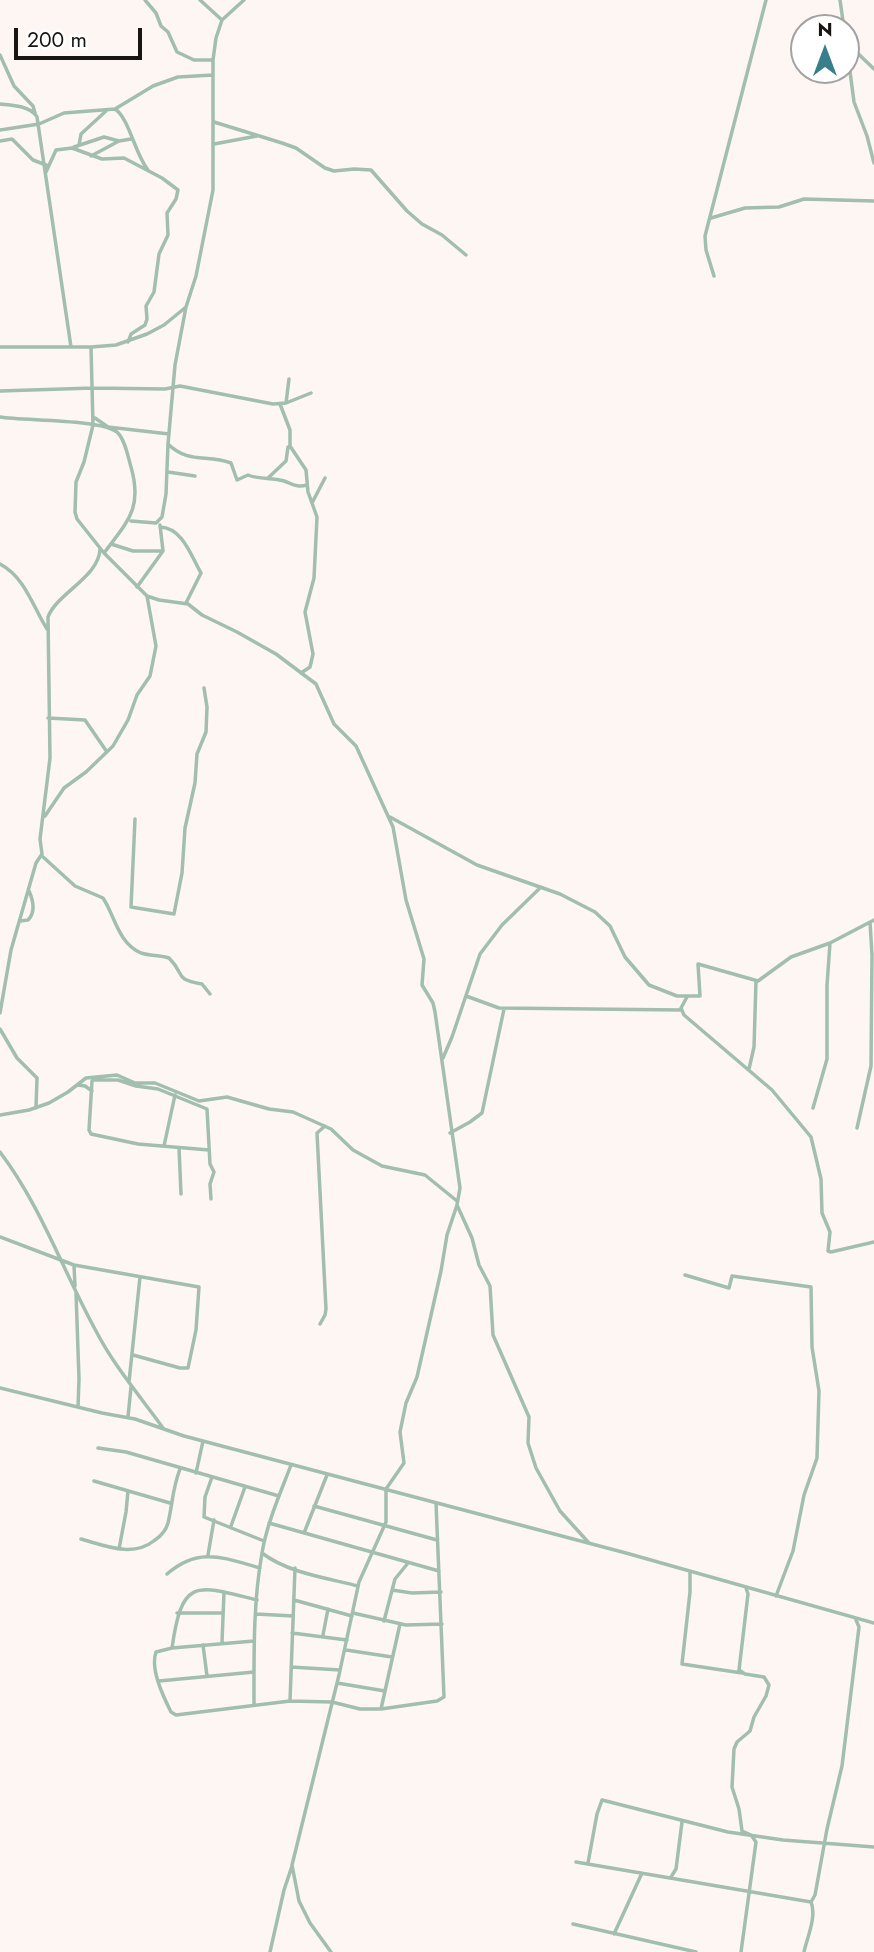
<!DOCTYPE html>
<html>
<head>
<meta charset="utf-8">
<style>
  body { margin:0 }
  #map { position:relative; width:874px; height:1952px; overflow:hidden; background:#fef6f3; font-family:Jost,sans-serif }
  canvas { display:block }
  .north { position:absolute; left:790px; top:14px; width:70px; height:70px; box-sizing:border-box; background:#fff; border:2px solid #a3a1a1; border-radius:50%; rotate:0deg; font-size:19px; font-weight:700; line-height:28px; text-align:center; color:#181513 }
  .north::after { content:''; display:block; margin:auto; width:24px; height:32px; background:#397f8b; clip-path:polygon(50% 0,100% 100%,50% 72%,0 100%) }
  .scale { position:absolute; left:14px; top:28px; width:128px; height:32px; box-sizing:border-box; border:4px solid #181513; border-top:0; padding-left:9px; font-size:21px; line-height:24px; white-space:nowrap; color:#181513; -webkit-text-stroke:5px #fff; paint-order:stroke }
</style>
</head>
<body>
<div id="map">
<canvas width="874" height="1952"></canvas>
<div class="north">N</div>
<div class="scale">200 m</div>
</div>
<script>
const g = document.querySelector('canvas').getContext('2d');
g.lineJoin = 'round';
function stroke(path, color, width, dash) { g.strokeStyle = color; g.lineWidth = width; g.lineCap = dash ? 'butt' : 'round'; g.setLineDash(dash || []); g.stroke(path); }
const street = new Path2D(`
  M145,0l11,13 5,13 7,6 9,20 17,8h19
  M200,0l22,20
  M840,0l4,28
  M846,41l8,61 13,34 7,27
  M847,43l27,26
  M0,55l14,31 19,20 2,7
  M0,104c12,1 31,2 37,13l34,230
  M115,109c14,9 20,45 33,61
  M214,122l68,21 14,5 29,20 9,3 20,-2 17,1 36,41 15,13 20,11 24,20
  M0,130l39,-6 25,-11 51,-4 38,-23 25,-9 35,-2
  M0,141l12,-2 21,21 13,5
  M214,144l43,-8
  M79,145l2,-11 25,-23
  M74,147l30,-10 15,4
  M91,156l28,-15 12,-2
  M46,172l10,-22 16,-2 30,11 22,-1 38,20 16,12 -2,9 -9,14 1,22 -9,19 -5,38 -8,14 1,13 -2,6 -14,9 -3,8
  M711,218l34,-10 34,-1 25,-8 70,2
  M714,276l-8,-26 -1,-14 61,-236
  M0,347h91l25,-2 31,-11 17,-9 22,-18 10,-31 17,-86v-130l3,-22 6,-18 22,-20
  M91,347l2,78 -9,37 -8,20 -1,30 2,7 27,34 43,43 12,4 29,4 14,11 35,17 39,22 40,30 18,40 22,22 37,81 13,73 18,59 -2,26 11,18 2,9 25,176 -3,17 -10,30 -6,36 -24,106 -11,26 -6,29 4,31 -18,26v33l-27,60 -20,93 -47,190 7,36 11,22 21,29
  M0,391l93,-3 72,1 15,-3 93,18 13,-1 25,-10
  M286,403l3,-24
  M280,404l10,26v16l16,24 2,22 9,25 -3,61 -9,34 8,42 -3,13 -9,6
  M0,417c24,4 101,2 117,15 8,7 11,25 14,35 12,42 -4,55 -27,86
  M95,418l13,9 61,7
  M168,444c20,20 39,10 63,19l6,17 11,-5c12,5 24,2 36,6 9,3 13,7 23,4
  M168,472l27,4
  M268,478l18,-17 2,-14
  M312,503l13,-25
  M131,521l25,2 6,-6 4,-23 2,-50 7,-79 11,-58
  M160,527c23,1 31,29 41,46l-15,30
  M111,544l22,7h30
  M0,564c25,13 33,43 47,65
  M137,587l26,-36 -3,-26
  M48,718l37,2 22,32
  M45,816l19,-28 22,-16 27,-26 15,-26 9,-25 13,-19 6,-30 -9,-50
  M390,817l87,48 83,29 35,18 15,14 15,31 24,28 28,11h23l-2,-32 60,17 33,-24 39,-14 44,-23
  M135,819l-4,88 43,7 8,-41 3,-45 10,-45 2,-29 9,-22 1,-25 -3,-19
  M42,856l33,30 28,12c12,18 15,45 38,55 9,3 19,2 28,5 18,18 3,20 33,26l8,10
  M20,921l8,-1c8,-8 5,-20 1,-29
  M466,996l33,12 182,2
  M687,997l-6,11 3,7 88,75 39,47 10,42 1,34 8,19 -2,19 3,1 43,-10
  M0,1013l11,-63 25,-87 6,-9 -2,-15 10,-81 -2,-141c9,-24 51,-40 52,-68
  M0,1029l17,29 20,20 -1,30
  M443,1058l9,-21 28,-83 22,-29 39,-38
  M749,1069l5,-22 2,-66
  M93,1080h25l18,6 22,3 49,20 3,55 4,8 -4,12 1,15
  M92,1081l-3,49 2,4 47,10 71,6
  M78,1085l7,1 7,5
  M813,1108l14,-49v-74l3,-42
  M0,1115l29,-5 20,-7 19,-11 18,-14 31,-3 18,8h20l44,18 28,-4 42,12 24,3 38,17 22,21 29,16 43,9 32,26
  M857,1128l14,-62 1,-111 -2,-33
  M450,1133l20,-11 12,-9 22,-104
  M164,1146l11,-51
  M179,1148l2,46
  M0,1152c41,54 63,119 96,179 18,35 44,65 67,97
  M457,1205l15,33 7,27 11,21 3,49 36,82 -1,26 8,25 24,43 29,32
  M0,1237l74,28 125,22 -3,43 -8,38h-8l-47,-13
  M74,1265l1,21
  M685,1275l44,13 3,-12 79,11 1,60 7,44 -2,67 -13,37 -11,56 -17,45
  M76,1293l3,86 -1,28
  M320,1324l5,-9 1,-6 -9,-176 8,-7
  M129,1382l11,-105
  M0,1388l102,25 33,6 49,17 442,117 248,70
  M128,1417l3,-30
  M98,1448l28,4 153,44
  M196,1473l7,-32
  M212,1477l-7,20 -1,20 60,24
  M94,1481l76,22
  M314,1506l123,34
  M269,1523l170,48
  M231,1526l14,-39
  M304,1533l23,-58
  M81,1539c25,7 52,19 74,1 6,-4 11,-10 13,-17 5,-21 4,-33 12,-54
  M119,1549l7,-37 2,-21
  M262,1553c26,20 65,25 96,33
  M208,1555l6,-35
  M690,1571v21l-8,72 60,9
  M167,1574c32,-28 57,-16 93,-6
  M392,1590l20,3 29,-1
  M294,1600l58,16
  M177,1613h46
  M353,1613l53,12 36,-1
  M256,1614l37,2
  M384,1621l11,-42 13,-16
  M292,1633l55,7
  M323,1635l5,-26
  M254,1641l-82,7 -16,4c-6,17 7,44 15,60l5,3 114,-14 42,1 28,7h21l56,-8 7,-4 -8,-194
  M222,1642l2,-50
  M203,1645l4,31
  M172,1648c10,-70 23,-64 85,-48
  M346,1650l46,7
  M291,1667l49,3
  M159,1681l95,-9
  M337,1683l48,8
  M290,1701l5,-133
  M254,1705c0,-50 -1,-102 8,-152 5,-30 18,-59 29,-88
  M381,1709l19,-85
  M576,1862l235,40c6,14 -4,36 -7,50
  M588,1863l9,-49 5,-14 126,32 55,8 91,7
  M671,1877l5,-8 6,-47
  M811,1902l4,-7 12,-66 15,-63 17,-139 -3,-7
  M573,1924l123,28
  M614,1934l28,-61
  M270,1952l14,-62 8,-24
  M741,1952l15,-110 -5,-7 -9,-4 -3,-22 -7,-22 2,-38 3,-7 13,-11 4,-14 12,-21 3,-11 -5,-8 -19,-3 -6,-4 9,-76 -2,-6`);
stroke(street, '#a1beaf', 3.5);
</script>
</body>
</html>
